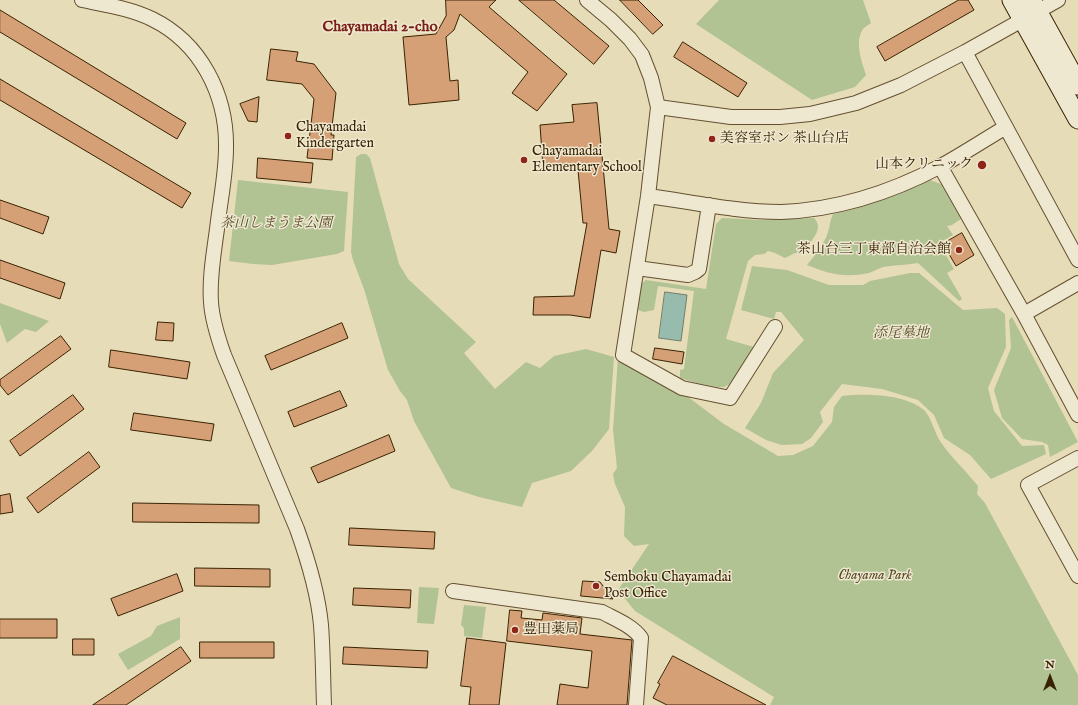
<!DOCTYPE html>
<html>
<head>
<meta charset="utf-8">
<style>
  body { margin:0 }
  #map { position:relative; width:1078px; height:705px; overflow:hidden; background:#e7dcb8; font-family:"IM FELL English",serif }
  canvas { display:block }
  .north { position:absolute; left:1030px; top:657px; width:40px; height:40px; -webkit-text-stroke:3px #efe8d1; paint-order:stroke; rotate:0deg; font-size:11px; font-weight:700; line-height:16px; text-align:center; color:#392202 }
  .north::after { content:''; display:block; margin:auto; width:14px; height:18px; background:#392202; clip-path:polygon(50% 0,100% 100%,50% 72%,0 100%) }
</style>
</head>
<body>
<div id="map">
<canvas width="1078" height="705"></canvas>
<div class="north">N</div>
</div>
<script>
const g = document.querySelector('canvas').getContext('2d');
g.lineJoin = 'round';
function fill(path, color) { g.fillStyle = color; g.fill(path, 'evenodd'); }
function stroke(path, color, width, dash) { g.strokeStyle = color; g.lineWidth = width; g.lineCap = dash ? 'butt' : 'round'; g.setLineDash(dash || []); g.stroke(path); }
function label(font, color, halo, rows, align = 'center') {
  g.font = font + ' "IM FELL English","Noto Serif JP",serif'; g.lineWidth = 3; g.setLineDash([]); g.textBaseline = 'middle'; g.strokeStyle = halo; g.fillStyle = color; for (const [text, x, y, turn = 0] of rows) {
    g.save(); g.translate(x, y); g.rotate((+turn || 0) * Math.PI / 180); g.textAlign = isNaN(turn) ? turn : align; if (halo) g.strokeText(text, 0, 0); g.fillText(text, 0, 0); g.restore();
  }
}
const green = new Path2D(`
  M719,0h144l8,23c-3,2 -6,4 -8,6 -9,13 -1,33 3,46l-11,12 -43,13 -116,-76z
  M361,154h5l4,4 29,106 9,15 68,63 -12,11 31,36 31,-27 14,6 14,-12 32,-7 28,8 -5,72 -17,22 -21,20 -39,12 -10,24 -43,-10 -28,-9 -37,-67 -7,-21 -7,-9 -12,-21 -24,-81 -11,-29 -2,-8 5,-95z
  M238,180l110,12 -4,59 -7,3 -65,11 -19,-1 -24,-3z
  M930,180l11,4 20,35 -9,6 -5,1 6,9 -14,8 15,26 -7,4 15,26 -3,2 -41,-38c-11,2 -23,2 -35,4 -5,2 -9,4 -14,6 -25,5 -40,1 -62,-8 8,-10 17,-20 21,-33 2,-6 2,-12 5,-18 34,-7 66,-19 97,-34z
  M722,218l39,2 53,-2c2,2 4,5 4,9 0,8 -12,21 -17,27l-6,-1 -10,5 -10,-5 -7,-2 -4,3 -9,1 -7,6 -22,78 28,8 -24,37 -6,3h-6l-21,-4 -17,-5v-8l4,-1 10,-78 -36,-5 -4,24 -10,2 -6,-2 3,-26 5,-4 60,9 10,-65z
  M752,266l35,4 42,15h34l7,-4 40,-8h9l44,37 34,-2 8,6 1,33 -18,41 6,23 28,35 22,-1 2,9 -55,25 -21,-24 -26,-17 -10,-23 -16,-15 -36,-11 -40,-5 -22,28 3,10 -12,16 -9,6 -20,1 -16,-5 -21,-12 16,-25 12,-30 31,-33 -23,-28h-5l-2,7 -33,-9z
  M0,303l49,18 -13,11 -11,-3 -18,14 -7,-19z
  M1012,317l66,125 -28,15 -2,-12 -6,-3 -20,-3 -20,-21 -8,-28 17,-42 -2,-28z
  M618,357l62,34 44,33 54,32 15,-1 20,-9 19,-24 2,-15 8,-11c24,-3 65,-2 83,15 6,7 10,22 15,30 10,15 27,31 38,45l-1,8 8,9 93,172v30h-308l4,-8 -139,-86 -17,-21 31,-46 -15,2 -10,-10 1,-29 -10,-23 -2,-10 4,-6 -4,-38z
  M419,587l20,1 -5,36 -17,-1z
  M464,605l22,2 -4,31 -18,-2v-8l-3,-3z
  M180,617v22l-52,31 -10,-16 33,-18 6,-10z`);
const water = new Path2D(`
  M665,292l22,3 -6,46 -22,-3z`);
const building = new Path2D(`
  M446,0h50l-7,7 78,67 -30,37 -25,-18 16,-21 -68,-58 -6,16 -8,7 4,44 8,-1 1,20 -50,5 -6,-68 33,-3 10,-18z
  M519,0h35l55,46 -15,18z
  M620,0h18l25,25 -10,9z
  M959,0h9l6,10 -89,51 -8,-14z
  M0,10l186,113 -9,16 -177,-107z
  M683,42l64,41 -9,14 -64,-40z
  M271,49l27,3 -2,9 18,3 22,29 -5,42h3l-2,25 -25,-2 7,-59 -12,-15 -35,-4z
  M0,79l191,114 -9,15 -182,-108z
  M259,97l-2,25 -9,-1 -8,-17z
  M597,103l12,126 11,2 -4,22 -15,-3 -11,68 -20,-3h-37l1,-18 40,-1 13,-73h-4l-5,-53 -14,1v-4l-21,1 -3,-43 34,-3 -2,-17z
  M258,158l55,5 -2,20 -54,-5z
  M0,200l49,17 -6,17 -43,-16z
  M962,233l12,22 -18,11 -13,-22z
  M0,260l65,23 -5,16 -60,-21z
  M158,322l16,1 -1,18 -17,-1z
  M342,323l6,15 -77,32 -6,-14z
  M61,336l10,13 -63,46 -8,-10v-5z
  M655,348l29,4 -2,12 -29,-5z
  M111,350l79,12 -3,17 -78,-12z
  M340,391l7,15 -53,21 -6,-15z
  M73,395l11,14 -64,47 -10,-15z
  M134,413l80,11 -3,17 -80,-11z
  M389,435l6,16 -77,32 -7,-15z
  M89,452l11,15 -62,46 -11,-15z
  M10,494l3,18 -13,2v-18z
  M133,503l126,2v18l-126,-1z
  M350,528l85,4 -1,17 -85,-4z
  M195,568l75,1v18l-75,-1z
  M177,574l6,17 -65,25 -7,-17z
  M583,581l17,1 13,17 -32,-3z
  M354,588l57,2 -1,18 -57,-3z
  M510,610l12,1 -1,7 11,1 10,1 1,-7 39,5 -2,16 52,6 -5,65h-70l3,-21 28,4 4,-37 -85,-10z
  M0,619h57v19h-57z
  M467,638l39,5 -7,62h-30l2,-18 -10,-1z
  M73,639h21v16h-21z
  M200,642h74v16h-74z
  M181,647l10,14 -65,44h-33z
  M344,647l84,4 -1,17 -84,-4z
  M673,656l93,49h-99l-14,-7 7,-14 -2,-1z`);
const street = new Path2D(`
  M82,0c23,5 48,8 70,19 49,24 75,76 74,129 0,24 -5,49 -8,73 -3,26 -9,54 -7,81 1,18 7,36 13,53l73,174c11,31 21,63 24,96 2,26 2,53 3,80
  M587,0l24,20 19,19 12,16 9,23 7,29 -10,89 -25,159 59,33 48,10 45,-71
  M965,52l113,208
  M658,107l73,10h49l30,-3 46,-11 45,-18 64,-33 93,-52
  M940,166l84,148 54,101
  M648,196c44,6 89,16 133,16 55,-2 111,-20 160,-46 22,-12 43,-26 65,-39
  M637,268l51,7 7,-3 4,-3 10,-64
  M1024,314l54,-31
  M1078,458l-50,27 50,91
  M453,591l149,21c13,7 31,14 39,26l-5,67`);
const secondary = new Path2D(`
  M1012,0l66,119
  M1031,0l47,85`);
const markers = [
  [288,136,4,"#8f2418"],
  [712,139,4,"#8f2418"],
  [524,160,4,"#8f2418"],
  [982,165,5,"#8f2418"],
  [959,250,4,"#8f2418"],
  [596,586,4,"#8f2418"],
  [515,630,4,"#8f2418"]
];
const poiNames = [
  ["Chayamadai",296,128],
  ["Kindergarten",296,144],
  ["美容室ボン 茶山台店",720,139],
  ["Chayamadai",532,152],
  ["Elementary School",532,168],
  ["山本クリニック",973,165,"right"],
  ["茶山台三丁東部自治会館",951,250,"right"],
  ["Semboku Chayamadai",604,578],
  ["Post Office",604,594],
  ["豊田薬局",523,630]
];
const parkNames = [
  ["茶山しまうま公園",276,224],
  ["添尾墓地",901,334],
  ["Chayama Park",875,576]
];
const neighbourhoodNames = [
  ["Chayamadai 2-cho",380,28]
];
fill(green, '#b1c293');
fill(water, '#97bcae');
stroke(water, '#717e69', 1);
fill(building, '#d5a075');
stroke(building, '#392202', 1);
stroke(street, '#645030', 16);
stroke(secondary, '#392202', 21);
stroke(street, '#efe8d1', 14);
stroke(secondary, '#efe8d1', 19);
for (const [x, y, r, color] of markers) { const dot = new Path2D(); dot.arc(x, y, r, 0, 2 * Math.PI); g.fillStyle = color; g.fill(dot); stroke(dot, '#efe8d1', 1.5); }
label('14px', '#392202', '#efe8d1', poiNames, 'left');
label('italic 14px', '#574a26', '#efe8d1', parkNames);
label('bold 15px', '#7a1f14', '#efe8d1', neighbourhoodNames);
</script>
</body>
</html>
